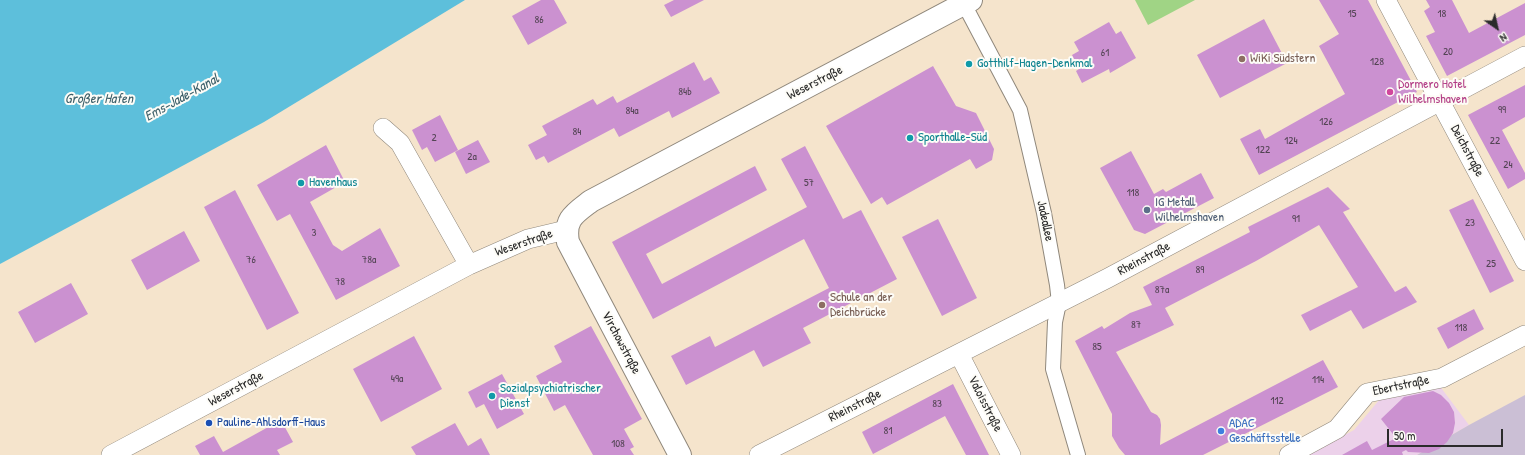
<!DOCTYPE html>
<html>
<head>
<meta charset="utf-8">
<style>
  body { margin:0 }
  #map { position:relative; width:1525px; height:455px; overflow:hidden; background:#f5e4cc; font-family:"Patrick Hand",sans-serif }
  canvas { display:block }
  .north { position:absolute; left:1477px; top:8px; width:40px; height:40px; -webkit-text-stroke:3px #fdfcf7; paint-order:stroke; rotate:146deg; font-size:11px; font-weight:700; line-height:16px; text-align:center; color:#2b2b2b }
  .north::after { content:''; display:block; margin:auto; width:14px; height:18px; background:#2b2b2b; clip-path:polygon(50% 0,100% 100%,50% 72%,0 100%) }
  .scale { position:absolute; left:1387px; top:429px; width:116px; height:18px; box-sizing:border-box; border:2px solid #2b2b2b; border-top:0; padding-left:5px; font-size:12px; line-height:14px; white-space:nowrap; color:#2b2b2b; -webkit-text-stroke:3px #fdfcf7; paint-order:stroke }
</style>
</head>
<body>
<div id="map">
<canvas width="1525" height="455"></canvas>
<div class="north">N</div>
<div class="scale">50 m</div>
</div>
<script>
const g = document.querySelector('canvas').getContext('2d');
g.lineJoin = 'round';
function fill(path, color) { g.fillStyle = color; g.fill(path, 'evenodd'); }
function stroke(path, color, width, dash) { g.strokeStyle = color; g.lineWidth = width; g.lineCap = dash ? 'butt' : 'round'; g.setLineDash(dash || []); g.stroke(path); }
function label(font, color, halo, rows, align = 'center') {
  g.font = font + ' "Patrick Hand",sans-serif'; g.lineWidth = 4; g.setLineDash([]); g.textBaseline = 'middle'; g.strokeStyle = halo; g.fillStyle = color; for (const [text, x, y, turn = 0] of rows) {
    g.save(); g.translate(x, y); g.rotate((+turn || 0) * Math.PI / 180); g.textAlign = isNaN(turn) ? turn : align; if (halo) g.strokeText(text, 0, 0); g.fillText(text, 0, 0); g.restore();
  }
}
const built = new Path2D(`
  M1439,385l30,40 -52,30h-110l47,-25 31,-37z`);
const industrial = new Path2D(`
  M1525,395v60h-108l52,-30z`);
const green = new Path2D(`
  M1135,0h60l-47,25z`);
const water = new Path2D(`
  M0,0h465l-201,122 -264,142z`);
const building = new Path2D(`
  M541,0h13l13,23 -39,22 -16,-29z
  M674,0h30l-33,17 -7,-12z
  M1319,0h49l49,92 -158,83 -19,-36 20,-10 5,10 80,-45 -26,-48 20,-12z
  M1426,0h26l17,33 56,-30v32l-78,41 -21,-40 9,-4 -11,-21 6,-4z
  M1264,19l23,44 -67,35 -23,-43z
  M1109,22l7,12 5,-3 15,27 -26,15 -1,-4 -27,14 -6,-12 3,-2 -7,-14 7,-4 -5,-9z
  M694,62l10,19 7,-4 9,16 -48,25 -3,-7 -50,26 -5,-9 -66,35 -4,-7 -8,4 -8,-15 19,-10 -5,-9 51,-27 4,6 16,-9 4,7z
  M933,66l23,40 20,7 18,36 -2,11 -16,9 -6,-10 -83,46 -5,-8 -11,7 -45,-78z
  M1525,85v32l-23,13 23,43v6l-17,10 -40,-74z
  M440,115l18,35 -23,12 -8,-15 -5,3 -10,-20z
  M478,140l12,22 -24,12 -11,-22z
  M326,145l19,37 -35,20 23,43 9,6 38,-23 20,38 -64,34 -46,-86 -13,7 -20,-36z
  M805,146l38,73 18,-9 36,69 -94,49 8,15 -48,24 -9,-17 -68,35 -15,-29 39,-20 5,11 114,-59 -25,-49 -151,80 -41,-77 143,-76 12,24 -121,64 16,30 145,-77 -26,-48z
  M1131,151l23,43 9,-5 3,3 35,-19 13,25 -69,36 -11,-4 -34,-62z
  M1328,187l22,22 -7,3 52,80 11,-6 11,16 -54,27 -12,-19 -41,21 -9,-16 57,-28 -39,-62 -63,36 -91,47 9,17 -58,27 35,60 6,3 3,4 1,6 -1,20 163,-85 15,27 -135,68h-78l-6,-7 -7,-12v-22l-37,-73 27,-15 2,3 26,-16 22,-8 -9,-18 107,-55 -2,-5z
  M235,190l64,123 -32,17 -63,-123z
  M1473,199l41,82 -24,12 -41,-83z
  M938,219l39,79 -35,18 -40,-79z
  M184,231l16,30 -53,29 -16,-30z
  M71,283l17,31 -53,29 -17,-31z
  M1474,309l10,20 -36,20 -11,-21z
  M591,326l51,93 -18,10 10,18 -4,2 4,6h-41l-28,-50 -11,6 -18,-35 26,-14 -8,-16z
  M414,336l28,53 -61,33 -28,-53z
  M502,374l22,40 -27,15 -13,-25 -8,4 -8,-16z
  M953,384l36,71h-23l-21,-39 -72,38 -11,-22z
  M1433,391l8,4 8,8 5,9 1,11 -2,10 -6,9 -8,7 -10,4 -21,-1 -2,-2 -4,2 1,3h-61l25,-14 5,9 24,-12 -15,-19 23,-22z
  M281,420l12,22 -16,8 3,5h-80l-5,-9 19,-10 9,16z
  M455,423l13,23 13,-8 9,17h-74l-5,-8z`);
const pedestrian = new Path2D(`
  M964,4l56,106 24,103 13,72 2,18 -4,19 -2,47 25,86`);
const minor = new Path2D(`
  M1386,0l139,261
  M383,128l17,15 69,122
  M959,354l52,101
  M111,455l358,-190 59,-26 38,-9
  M759,455l349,-177 417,-222
  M1289,455l48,-26 30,-36 75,-15 83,-43`);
const tertiary = new Path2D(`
  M680,455l-112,-213c-4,-23 6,-28 23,-41l380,-201`);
const markers = [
  [1242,59,4,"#8d6e63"],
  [969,64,4,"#0f9aa8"],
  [1390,92,4,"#d1479c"],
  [910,138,4,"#0f9aa8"],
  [301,183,4,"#0f9aa8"],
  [1147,210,4,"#5c6f8a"],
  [822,305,4,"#8d6e63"],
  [492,396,4,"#0f9aa8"],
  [209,423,4,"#1a4fb4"],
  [1221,431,4,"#3f7fe0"]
];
const numberNames = [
  ["15",1352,14],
  ["18",1442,14],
  ["86",539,20],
  ["20",1448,52],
  ["61",1105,53],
  ["128",1377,62],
  ["84b",685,92],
  ["99",1502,110],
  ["84a",632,111],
  ["126",1326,122],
  ["84",577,132],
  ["2",434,138],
  ["124",1291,141],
  ["22",1495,141],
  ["122",1263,150],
  ["2a",472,157],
  ["24",1508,165],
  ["57",809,183],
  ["118",1133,193],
  ["91",1296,219],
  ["23",1470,223],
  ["3",314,233],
  ["76",251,260],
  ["78a",369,260],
  ["25",1491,264],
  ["89",1200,270],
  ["78",340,282],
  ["87a",1162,290],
  ["87",1136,325],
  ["118",1461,328],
  ["85",1097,347],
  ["49a",397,379],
  ["114",1318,380],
  ["112",1277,401],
  ["83",937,404],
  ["81",888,431],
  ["108",618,444]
];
const educationNames = [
  ["WiKi Südstern",1250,59],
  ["Schule an der",830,298],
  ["Deichbrücke",830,313]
];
const cultureNames = [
  ["Gotthilf-Hagen-Denkmal",977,64],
  ["Sporthalle-Süd",918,138],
  ["Havenhaus",309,183],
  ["Sozialpsychiatrischer",500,389],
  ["Dienst",500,404]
];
const streetNames = [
  ["Weserstraße",815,83,-27],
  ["Deichstraße",1467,151,62],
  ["Jadeallee",1045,221,78],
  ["Weserstraße",524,243,-19],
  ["Rheinstraße",1144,259,-28],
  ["Virchowstraße",621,343,62],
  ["Ebertstraße",1401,386,-12],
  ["Weserstraße",236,389,-28],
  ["Valoisstraße",985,404,63],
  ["Rheinstraße",855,406,-27]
];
const hotelNames = [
  ["Dormero Hotel",1398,85],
  ["Wilhelmshaven",1398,100]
];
const serviceNames = [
  ["IG Metall",1155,203],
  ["Wilhelmshaven",1155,218]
];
const transitNames = [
  ["Pauline-Ahlsdorff-Haus",217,423]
];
const shopNames = [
  ["ADAC",1229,424],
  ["Geschäftsstelle",1229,439]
];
const waterNames = [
  ["Ems-Jade-Kanal",182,98,-29],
  ["Großer Hafen",99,99]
];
fill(built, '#ecd1ea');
fill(industrial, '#cbbfd5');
fill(green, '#a0d485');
fill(water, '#5dbfdb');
fill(building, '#cb91d0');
stroke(pedestrian, '#90887c', 16);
stroke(minor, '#90887c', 20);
stroke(tertiary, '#90887c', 24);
stroke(pedestrian, '#fff', 14);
stroke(minor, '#fff', 19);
stroke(tertiary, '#fff', 22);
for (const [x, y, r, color] of markers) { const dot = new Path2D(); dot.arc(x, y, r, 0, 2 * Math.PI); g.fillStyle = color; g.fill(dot); stroke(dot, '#fdfcf7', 1.5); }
label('11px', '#534454', null, numberNames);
label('13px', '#785e54', '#fdfcf7', educationNames, 'left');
label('13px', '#0d838f', '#fdfcf7', cultureNames, 'left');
label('13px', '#2b2b2b', '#fdfcf7', streetNames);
label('13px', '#b23c85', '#fdfcf7', hotelNames, 'left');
label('13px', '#4e5e75', '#fdfcf7', serviceNames, 'left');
label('13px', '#164399', '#fdfcf7', transitNames, 'left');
label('13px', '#366cbe', '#fdfcf7', shopNames, 'left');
label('italic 14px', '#3c5f69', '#fdfcf7', waterNames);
</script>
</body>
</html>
